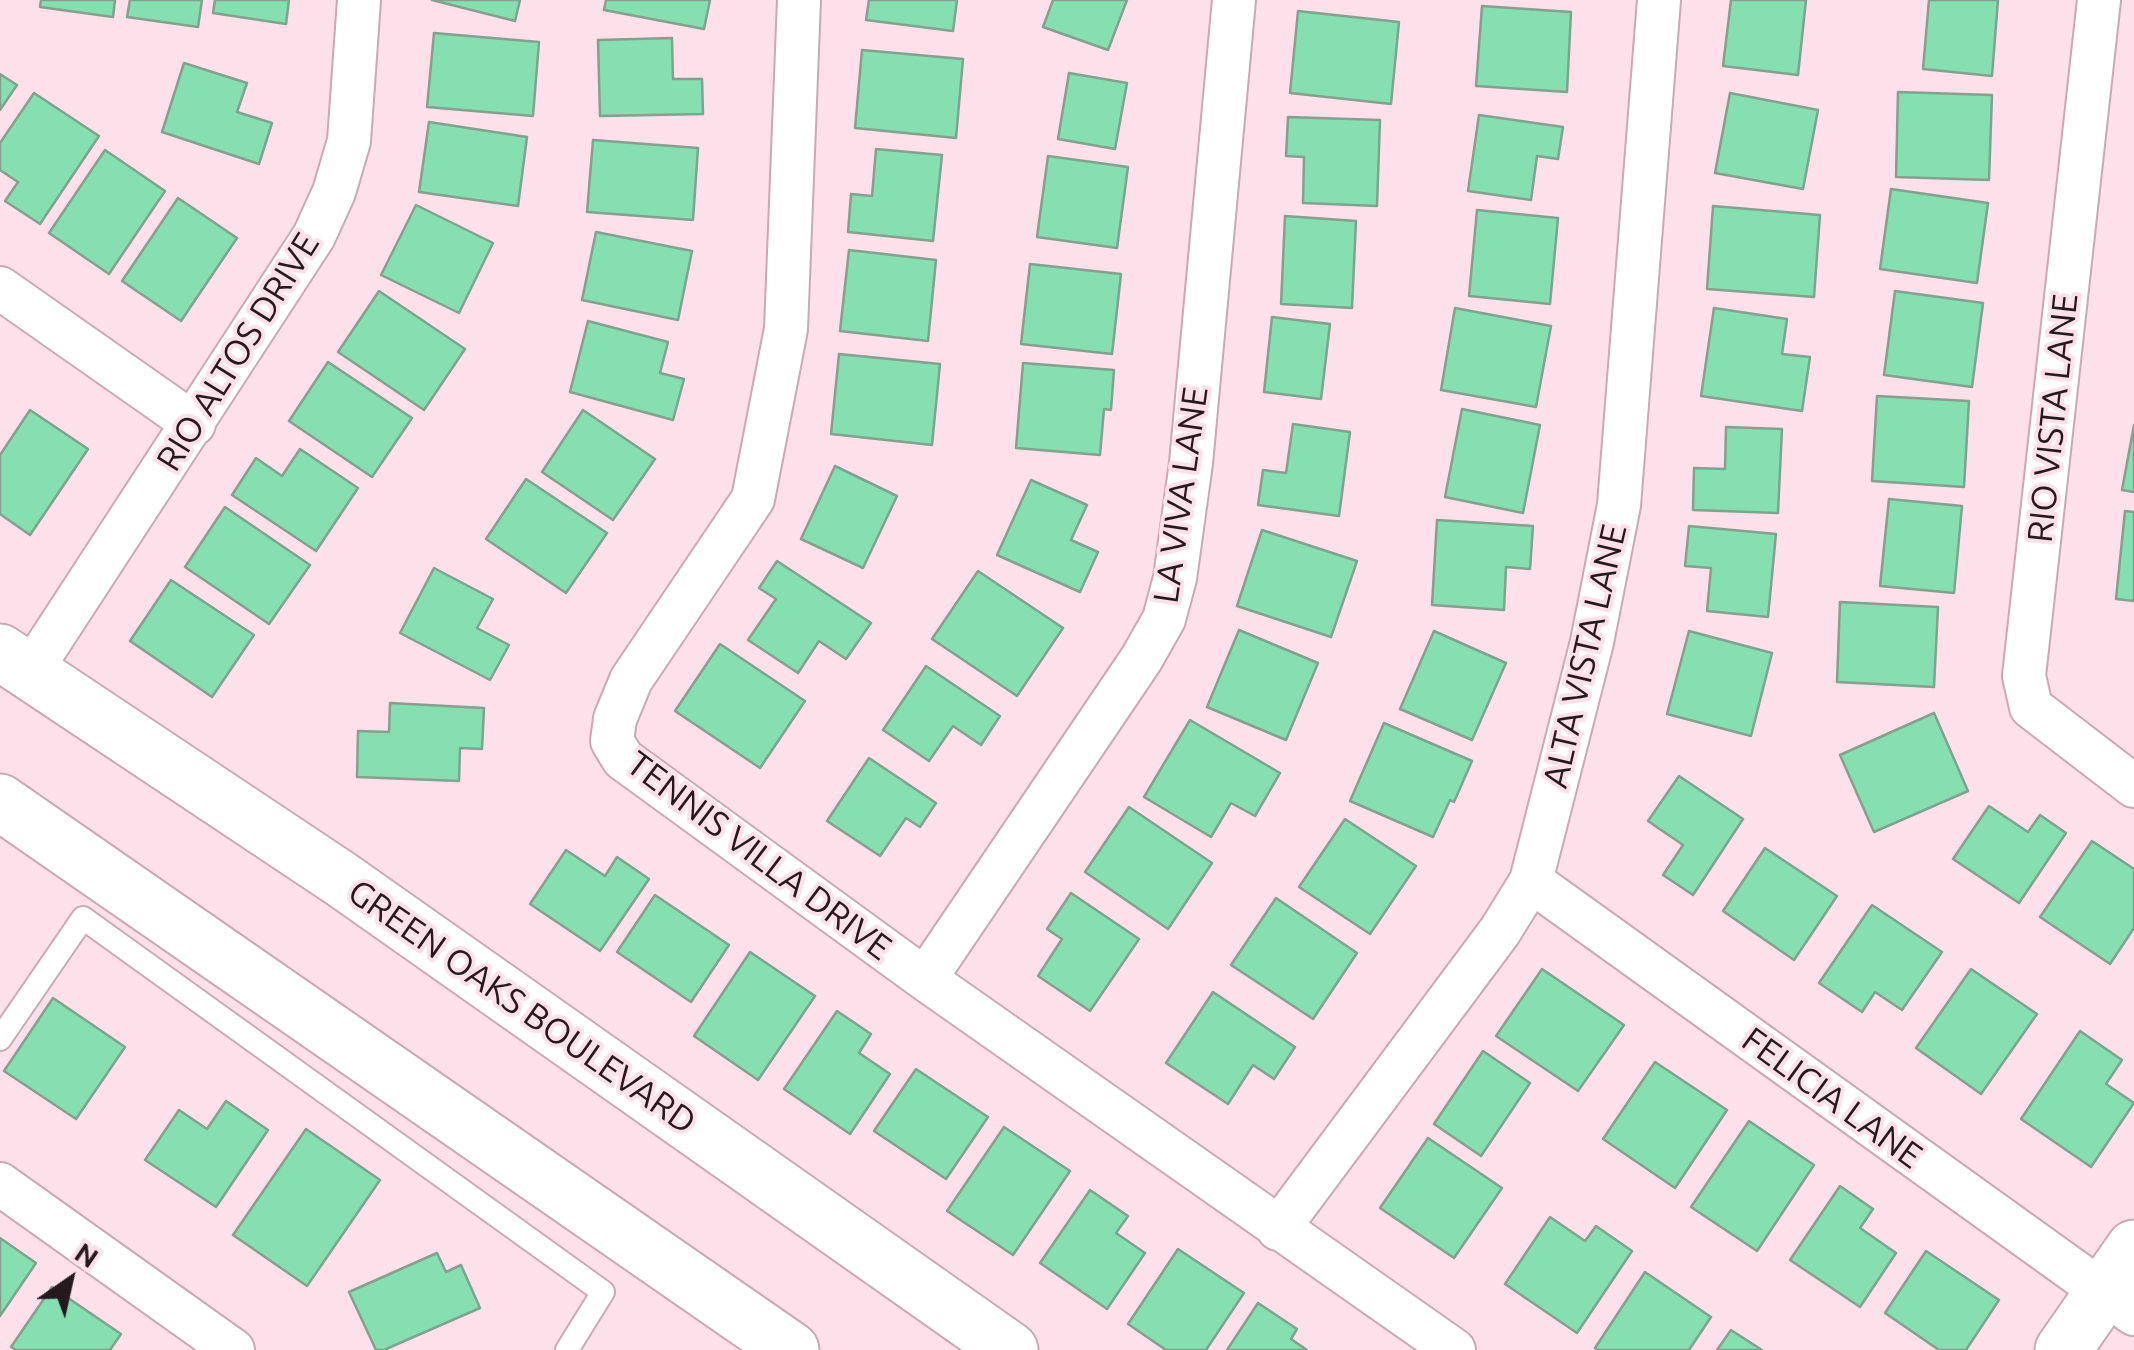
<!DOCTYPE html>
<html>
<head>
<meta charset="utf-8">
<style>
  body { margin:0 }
  #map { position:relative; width:2134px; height:1350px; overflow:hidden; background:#fde0e9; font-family:Ubuntu,sans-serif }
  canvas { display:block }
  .north { position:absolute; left:20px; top:1230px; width:100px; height:100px; -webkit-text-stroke:8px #fde0e9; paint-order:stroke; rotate:34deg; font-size:28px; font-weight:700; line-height:40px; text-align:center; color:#26191d }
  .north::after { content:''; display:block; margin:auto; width:35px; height:45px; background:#26191d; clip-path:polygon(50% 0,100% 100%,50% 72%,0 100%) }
</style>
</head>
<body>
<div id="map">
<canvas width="2134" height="1350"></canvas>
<div class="north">N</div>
</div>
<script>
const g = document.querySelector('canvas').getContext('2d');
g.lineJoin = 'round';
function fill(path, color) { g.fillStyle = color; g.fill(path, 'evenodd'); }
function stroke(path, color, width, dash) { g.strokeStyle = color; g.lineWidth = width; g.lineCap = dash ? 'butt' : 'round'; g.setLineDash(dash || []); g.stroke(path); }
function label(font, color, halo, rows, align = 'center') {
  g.font = font + ' Ubuntu,sans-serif'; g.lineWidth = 8; g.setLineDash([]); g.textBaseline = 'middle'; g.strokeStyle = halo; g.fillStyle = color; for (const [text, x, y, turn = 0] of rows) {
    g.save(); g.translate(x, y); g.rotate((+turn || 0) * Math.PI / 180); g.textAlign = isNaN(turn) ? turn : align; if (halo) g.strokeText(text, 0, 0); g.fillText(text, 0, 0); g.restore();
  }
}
const building = new Path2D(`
  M41,0h74l-2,17 -73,-10z
  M130,0h72l-4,27 -71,-10z
  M215,0h74l-3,24 -73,-11z
  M432,0h88l-5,21z
  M606,0h104l-6,29 -100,-19z
  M869,0h88l-4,31 -87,-11z
  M1053,0h74l-19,50 -65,-23z
  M1731,0h75l-8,75 -75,-9z
  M1929,0h69l-6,76 -69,-7z
  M1482,6l89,6 -4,80 -91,-6z
  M1298,11l101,11 -8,82 -101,-11z
  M434,33l105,9 -6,74 -106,-9z
  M672,38l1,41h29l1,35 -103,2 -2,-76z
  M862,50l101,9 -7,79 -101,-10z
  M184,63l63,20 -10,29 35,11 -13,41 -97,-32z
  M1069,73l58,10 -12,66 -57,-10z
  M0,74l17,11 -17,25z
  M1898,92l94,3 -3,85 -93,-3z
  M34,93l65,43 -59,88 -35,-23 13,-19 -18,-12v-27z
  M1730,93l88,17 -15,79 -88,-16z
  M1479,115l84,12 -5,32 -21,-3 -6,44 -63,-9z
  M1288,117l92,3 -3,86 -74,-3 1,-46 -18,-1z
  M429,122l98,15 -9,69 -99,-14z
  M593,140l105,8 -5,72 -106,-8z
  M876,149l66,6 -9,86 -85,-9 3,-38 21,2z
  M105,150l60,41 -56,83 -60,-41z
  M1048,156l80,11 -11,81 -80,-11z
  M1891,189l97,14 -11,80 -97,-14z
  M178,198l59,40 -56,83 -59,-40z
  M416,205l77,38 -34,70 -78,-38z
  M1713,206l107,9 -6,82 -107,-8z
  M1477,210l81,8 -8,86 -81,-8z
  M1285,216l71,5 -4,87 -71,-4z
  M596,232l96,19 -14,69 -96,-20z
  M849,250l87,10 -8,81 -88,-10z
  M1030,264l91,10 -9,80 -91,-10z
  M379,291l86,58 -41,61 -86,-58z
  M1895,291l88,12 -11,84 -88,-12z
  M1455,308l96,18 -15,81 -95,-17z
  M1714,308l73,11 -5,35 28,3 -8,54 -101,-15z
  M1272,317l58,7 -9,75 -57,-7z
  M588,321l80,21 -8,31 24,6 -11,41 -103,-28z
  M839,354l101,10 -8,81 -101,-11z
  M328,362l84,56 -40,59 -83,-56z
  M1023,363l91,7 -3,40 -7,-1 -4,46 -84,-7z
  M1877,396l92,5 -5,86 -92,-6z
  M1462,409l78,16 -17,88 -78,-16z
  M30,410l58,39 -58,86 -30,-21v-59z
  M583,410l72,49 -42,61 -71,-48z
  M1293,424l57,8 -11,84 -81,-11 5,-35 23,3z
  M2134,425v67l-12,-2z
  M1726,427l56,2 -4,84 -85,-3 1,-42 31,1z
  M300,449l58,39 -42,63 -84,-56 24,-37 26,18z
  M835,466l62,30 -34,72 -62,-29z
  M526,479l81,54 -41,60 -80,-54z
  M1031,480l56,25 -16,35 27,12 -18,40 -83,-37z
  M1889,499l73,7 -8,87 -74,-7z
  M225,507l85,58 -41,59 -84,-57z
  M2125,511l9,1v89l-18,-2z
  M1437,520l96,6 -3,43 -24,-2 -2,43 -72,-5z
  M1689,526l87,8 -8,83 -61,-6 4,-43 -26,-2z
  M1262,530l95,31 -26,76 -94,-31z
  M777,561l94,62 -25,36 -27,-18 -21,32 -50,-33 28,-41 -17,-11z
  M434,568l59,31 -16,29 32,17 -19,35 -90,-47z
  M978,571l85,57 -46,68 -85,-57z
  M171,580l83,55 -42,62 -82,-56z
  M1840,602l98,5 -4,80 -97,-5z
  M1239,630l79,33 -32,77 -79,-33z
  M1434,631l72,32 -34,77 -72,-31z
  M1689,631l83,22 -21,83 -84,-22z
  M720,644l85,57 -45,67 -85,-57z
  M926,666l74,50 -19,29 -28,-19 -24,35 -46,-31z
  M390,703l94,5 -2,41 -22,-1 -1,33 -102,-4 1,-46 31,1z
  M1934,713l34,78 -94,41 -34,-77z
  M1190,720l90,53 -25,43 -24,-13 -20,34 -67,-40z
  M1384,723l88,38 -18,41 -4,-2 -17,37 -83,-36z
  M869,758l67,45 -16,24 -14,-9 -26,38 -53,-35z
  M1679,776l64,43 -50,76 -30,-20 20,-30 -35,-24z
  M1989,806l39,26 12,-17 26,18 -47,70 -66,-44z
  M1129,807l83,56 -44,66 -83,-57z
  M1345,819l71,47 -46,68 -71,-47z
  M2092,841l42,28v59l-24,36 -70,-47z
  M1765,848l72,48 -43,64 -71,-49z
  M566,850l39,26 12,-19 32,22 -49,72 -70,-47z
  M1071,893l68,46 -49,72 -52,-35 24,-37 -15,-10z
  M655,895l74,50 -38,57 -74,-50z
  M1276,898l81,55 -44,66 -82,-54z
  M1872,905l70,47 -40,58 -27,-18 -13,20 -43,-29z
  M750,952l65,44 -57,84 -64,-44z
  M1542,969l82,56 -46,66 -82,-55z
  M1971,969l66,45 -56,80 -65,-46z
  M1213,992l82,55 -21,32 -21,-14 -25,39 -62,-41z
  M53,998l72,49 -49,72 -72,-48z
  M837,1011l34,23 -12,19 31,21 -40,60 -66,-45z
  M2080,1031l42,29 -16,24 28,19 -43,64 -70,-48z
  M1483,1051l47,32 -49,73 -47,-32z
  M1655,1062l72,48 -52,78 -72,-49z
  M916,1069l72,48 -42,62 -72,-48z
  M226,1101l42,29 -52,77 -71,-47 34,-50 28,19z
  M1749,1121l65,44 -57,86 -66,-44z
  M1004,1127l66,44 -57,84 -66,-44z
  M306,1129l74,51 -73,106 -74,-51z
  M1428,1138l74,50 -48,70 -74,-50z
  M1840,1186l33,23 -13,19 36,25 -36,54 -70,-47z
  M1090,1190l38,26 -12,17 29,20 -38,56 -67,-46z
  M1550,1217l35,24 11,-15 36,25 -55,82 -72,-49z
  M0,1238l36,25 -36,53z
  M1178,1249l66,44 -38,57h-40l-38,-26z
  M1926,1251l73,49 -33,50h-27l-54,-37z
  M437,1253l9,19 15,-7 19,43 -96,42h-8l-27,-58z
  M1645,1272l66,45 -22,33h-91l-3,-2z
  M52,1287l69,47 -11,16h-94l-5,-3z
  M1258,1303l39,26 -6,10 16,11h-80z
  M1731,1330l31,20h-45z`);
const lane = new Path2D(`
  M0,1039l83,-121 520,374 -36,58`);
const street = new Path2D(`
  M799,0l-13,329 -33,170 -122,181 -16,39 -3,22 11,18 302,220 529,371
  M2099,0l-75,676 7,31 103,79
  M0,288l194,136
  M30,672l284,-436 20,-44 15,-51 10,-141
  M1531,881l603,433
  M925,979l217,-321 22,-39 11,-41 16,-115 43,-463
  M0,1184l233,166
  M1278,1229l222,-298 31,-50 61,-239 27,-137 40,-505`);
const secondary = new Path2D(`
  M0,652l341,227 669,471
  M0,802l791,548
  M2063,1350l71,-102`);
const streetNames = [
  ["RIO ALTOS DRIVE",238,352,-58],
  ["RIO VISTA LANE",2053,418,-84],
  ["LA VIVA LANE",1181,495,-82],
  ["ALTA VISTA LANE",1585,656,-77],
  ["TENNIS VILLA DRIVE",759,856,37],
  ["GREEN OAKS BOULEVARD",522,1007,35],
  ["FELICIA LANE",1832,1098,36]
];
fill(building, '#86dfb0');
stroke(building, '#82a18f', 2.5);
stroke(lane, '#cba8b3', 26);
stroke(street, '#cba8b3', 46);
stroke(secondary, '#cba8b3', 59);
stroke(lane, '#fff', 22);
stroke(street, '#fff', 42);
stroke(secondary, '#fff', 55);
label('35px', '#26191d', '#fde0e9', streetNames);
</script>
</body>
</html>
